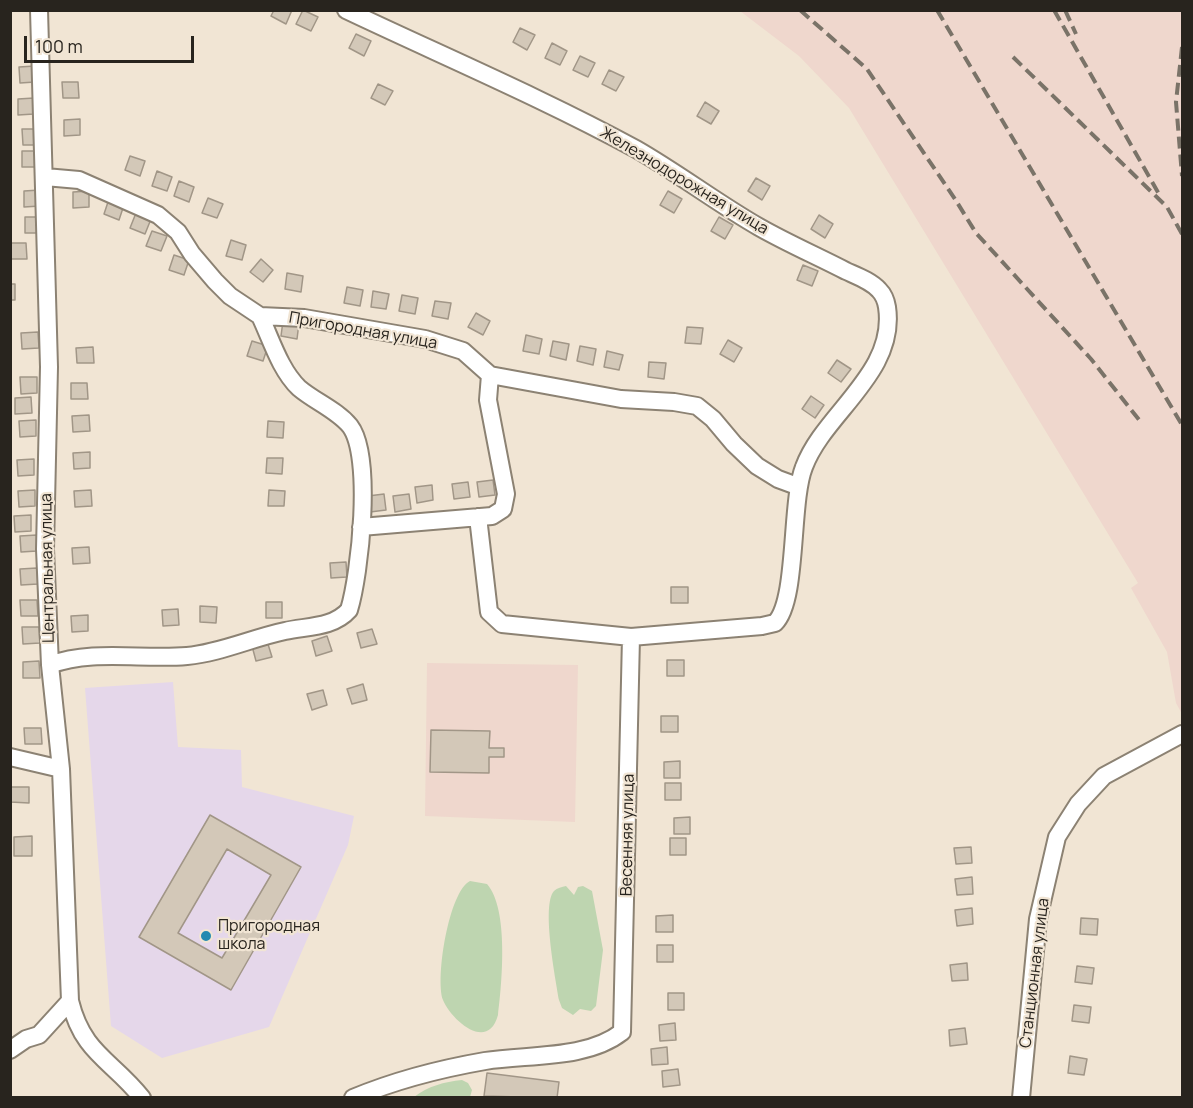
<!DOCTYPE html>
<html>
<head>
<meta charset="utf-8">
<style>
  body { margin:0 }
  #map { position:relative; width:1193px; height:1108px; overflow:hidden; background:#f1e5d4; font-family:Manrope,sans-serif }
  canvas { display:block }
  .frame { position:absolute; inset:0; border:12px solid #28241e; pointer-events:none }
  .scale { position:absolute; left:24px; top:36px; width:170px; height:27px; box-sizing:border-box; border:3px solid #28241e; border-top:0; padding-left:8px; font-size:18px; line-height:21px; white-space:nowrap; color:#28241e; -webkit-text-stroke:4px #f1e5d4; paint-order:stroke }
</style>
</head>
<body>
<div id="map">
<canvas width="1193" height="1108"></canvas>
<div class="frame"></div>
<div class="scale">100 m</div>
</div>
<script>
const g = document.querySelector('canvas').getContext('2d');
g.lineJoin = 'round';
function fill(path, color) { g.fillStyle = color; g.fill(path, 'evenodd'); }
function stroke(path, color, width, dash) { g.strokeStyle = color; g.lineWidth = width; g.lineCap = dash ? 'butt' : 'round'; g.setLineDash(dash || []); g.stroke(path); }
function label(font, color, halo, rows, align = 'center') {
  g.font = font + ' Manrope,sans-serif'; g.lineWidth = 4.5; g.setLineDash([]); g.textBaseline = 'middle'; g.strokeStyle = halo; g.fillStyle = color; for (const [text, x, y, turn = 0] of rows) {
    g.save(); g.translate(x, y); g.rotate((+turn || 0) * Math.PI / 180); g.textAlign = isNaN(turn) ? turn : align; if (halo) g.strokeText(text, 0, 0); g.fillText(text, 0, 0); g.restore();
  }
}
const industrial = new Path2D(`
  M740,11h442v703l-6,-11 -9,-51 -36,-64 7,-5 -289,-475 -50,-52z
  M427,663l151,2 -3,157 -150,-6z`);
const education = new Path2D(`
  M173,682l5,65 63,3 1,37 112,29 -6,29 -79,182 -107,31 -51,-32 -26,-338z`);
const green = new Path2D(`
  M470,881l17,3c22,25 15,99 11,131 -10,37 -46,6 -55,-15 -8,-22 6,-109 27,-119z
  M566,886l8,9 4,-8 5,-1 9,5 11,59 -7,56 -5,5 -11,-2 -7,6 -11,-7 -3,-8c-3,-19 -18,-95 -5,-109 3,-3 8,-4 12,-5z
  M462,1080l6,3 4,7 -2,7h-56c14,-11 30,-15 48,-17z`);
const building = new Path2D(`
  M274,10h18l-6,14 -15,-8z
  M303,10l15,7 -7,14 -15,-7z
  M520,28l15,7 -8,15 -14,-8z
  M356,34l15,7 -7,15 -15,-8z
  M552,43l15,8 -7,14 -15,-7z
  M580,56l15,7 -7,14 -15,-7z
  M35,66v16l-15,1 -1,-16z
  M609,70l15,7 -8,14 -14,-7z
  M62,82h16l1,16h-16z
  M378,84l15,7 -8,14 -14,-7z
  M34,98v16l-16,1v-16z
  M705,102l14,9 -8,13 -14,-8z
  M80,119v16l-16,1v-16z
  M22,129h16l1,16h-16z
  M22,151h16v16h-16z
  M130,156l15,5 -5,15 -15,-6z
  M157,171l15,6 -5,14 -15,-5z
  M756,178l14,8 -8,14 -14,-9z
  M179,181l15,6 -5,15 -15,-6z
  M40,190v16l-16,1v-16z
  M89,191v16l-16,1v-16z
  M668,191l14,8 -8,14 -14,-8z
  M208,198l15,6 -6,14 -15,-5z
  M109,199l15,6 -5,15 -15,-6z
  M136,213l15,6 -6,15 -15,-6z
  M819,215l14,9 -8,14 -14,-9z
  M25,217h16v16h-16z
  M719,217l14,8 -8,14 -14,-8z
  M152,231l15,5 -6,15 -15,-5z
  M231,240l15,5 -4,15 -16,-4z
  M10,243h16l1,16h-16z
  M174,255l15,5 -5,15 -15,-5z
  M261,259l12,11 -10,12 -13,-10z
  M803,265l15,6 -6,15 -15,-6z
  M287,273l16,3 -2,16 -16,-3z
  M10,284h5v16h-5z
  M347,287l16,3 -3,16 -16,-3z
  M373,291l16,3 -3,15 -15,-2z
  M402,295l16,3 -3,16 -16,-3z
  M435,301l16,2 -3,16 -16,-3z
  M476,313l14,8 -7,14 -15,-8z
  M283,321l16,2 -2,16 -16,-3z
  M687,327l16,1 -2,16 -16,-1z
  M38,332l1,16 -17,1 -1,-16z
  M526,335l16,4 -3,15 -16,-3z
  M728,340l14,8 -8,14 -14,-8z
  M252,341l16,5 -5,15 -16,-5z
  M553,341l16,3 -3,16 -16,-4z
  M580,346l16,3 -3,16 -16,-4z
  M93,347l1,16h-17l-1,-15z
  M607,351l16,4 -4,15 -15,-3z
  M837,360l14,9 -10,13 -13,-9z
  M649,362l17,1 -2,16 -16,-2z
  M20,377h17v16l-16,1z
  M71,383h16l1,16h-17z
  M811,396l13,9 -9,13 -13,-9z
  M31,397l1,16 -17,1v-16z
  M89,415l1,16 -17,1 -1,-16z
  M36,420v16l-16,1 -1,-16z
  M268,421l16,1 -1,16 -16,-1z
  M90,452v16l-16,1 -1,-16z
  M267,458h16l-1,16 -16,-1z
  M34,459v16l-16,1 -1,-16z
  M493,480l2,15 -16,2 -2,-15z
  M468,482l2,15 -16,2 -2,-15z
  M432,485l1,15 -16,3 -2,-16z
  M35,490v16l-16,1 -1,-16z
  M91,490l1,16 -17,1 -1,-16z
  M269,490l16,1 -1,15h-16z
  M384,494l2,16 -16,2 -2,-16z
  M409,494l2,15 -16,3 -2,-16z
  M31,515v16l-16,1 -1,-16z
  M37,535v16l-16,1 -1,-16z
  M89,547l1,16 -17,1 -1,-16z
  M346,562l1,15 -16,1 -1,-15z
  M37,568l1,16 -17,1 -1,-16z
  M671,587h17v16h-17z
  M20,600h17l1,16h-17z
  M266,602h16v16h-16z
  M200,606l17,1 -1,16 -16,-1z
  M178,609l1,16 -16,1 -1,-16z
  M88,615v16l-16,1 -1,-16z
  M22,627h17l1,16 -17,1z
  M372,629l5,15 -16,4 -4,-15z
  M327,636l5,15 -16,5 -4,-15z
  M267,641l5,16 -16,4 -4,-15z
  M667,660h17v16h-17z
  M39,661l1,17h-17v-16z
  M363,684l4,16 -15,4 -5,-15z
  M323,690l4,15 -15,5 -5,-16z
  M661,716h17v16h-17z
  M24,728h17l1,16h-17z
  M431,730l59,1 -1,17h15v9h-15v16l-59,-1z
  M680,761v17h-16v-16z
  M665,783h16v17h-16z
  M10,787h19v16l-19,-1z
  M210,815l91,52 -70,123 -92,-53zM227,849l44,26 -49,83 -44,-25z
  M690,817v17h-16v-16z
  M32,836v20h-18v-19z
  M670,838h16v17h-16z
  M971,847l1,16 -16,1 -2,-16z
  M972,877l1,17 -16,1 -2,-16z
  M972,908l1,16 -16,2 -2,-16z
  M673,915v17h-17v-16z
  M1081,918l17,1 -1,16 -17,-1z
  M657,945h16v17h-16z
  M967,963l1,17 -16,1 -2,-16z
  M1077,966l17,2 -2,16 -17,-2z
  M668,993h16v17h-16z
  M1074,1005l17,2 -2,16 -17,-2z
  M675,1023l1,17 -16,1 -1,-16z
  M965,1028l2,16 -17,2 -1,-16z
  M667,1047l1,17 -16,1 -1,-16z
  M1070,1056l17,3 -3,16 -16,-2z
  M678,1069l2,16 -17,2 -1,-16z
  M487,1073l72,9 -2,16 -73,-2z`);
const minor = new Path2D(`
  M39,10l10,357 -4,182 5,116 11,104 9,232c13,53 42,59 72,97
  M346,10c97,46 196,88 290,139 42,24 81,54 123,78 28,16 58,29 87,44 11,5 25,10 33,19 5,5 7,11 8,17 10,66 -63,106 -83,160 -14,35 -6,134 -29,156l-13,3 -131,11 -129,-13 -13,-12 -11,-95
  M45,177l34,3 79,35 20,17 14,22 23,27 15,15 30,20 44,2 121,21 38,12 27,24 131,24 53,3 23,4 16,13 21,25 23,22 21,13 19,7
  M361,527l131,-11 11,-7 3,-15 -18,-94 2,-25
  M50,665c42,-16 92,-5 137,-9 33,-3 65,-18 98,-25 22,-5 48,-3 64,-21 11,-36 24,-154 1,-184 -13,-16 -36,-25 -51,-38 -19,-18 -28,-49 -39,-72
  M10,757l51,12
  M10,1050l16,-11 13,-4 31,-34
  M353,1098c43,-18 86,-29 132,-37 43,-7 101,-1 137,-29l9,-395
  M1021,1098l17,-179 19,-82 21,-33 26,-28 78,-42`);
const rail = new Path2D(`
  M800,10l67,59 88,130 21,34 115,126 49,62
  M937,10l245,415
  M1054,10l105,184
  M1065,10l11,24
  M1182,47l-6,55 6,74
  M1013,57l154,150 15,27`);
const markers = [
  [206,936,6,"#2189b1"]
];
const streetNames = [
  ["Железнодорожная улица",684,181,31],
  ["Пригородная улица",363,331,10],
  ["Центральная улица",48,568,-91],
  ["Весенняя улица",628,835,-89],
  ["Станционная улица",1035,973,-83]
];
const poiNames = [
  ["Пригородная",218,927],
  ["школа",218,945]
];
fill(industrial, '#efd7cd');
fill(education, '#e5d7ea');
fill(green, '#bed5b0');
fill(building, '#d3c8b8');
stroke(building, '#a19687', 1.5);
stroke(minor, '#8c8273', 20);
stroke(minor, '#fff', 16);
stroke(rail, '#7a7368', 4, [12, 6]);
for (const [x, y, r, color] of markers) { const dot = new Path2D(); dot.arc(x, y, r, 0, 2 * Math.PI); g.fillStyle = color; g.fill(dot); stroke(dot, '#f1e5d4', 2); }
label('16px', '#28241e', '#f1e5d4', streetNames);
label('16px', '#28241e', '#f1e5d4', poiNames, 'left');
</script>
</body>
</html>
